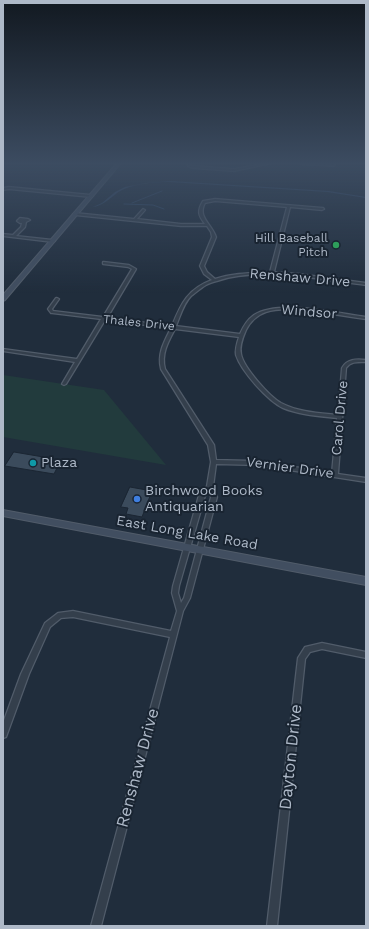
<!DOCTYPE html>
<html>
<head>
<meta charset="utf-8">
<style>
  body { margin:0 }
  #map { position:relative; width:369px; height:929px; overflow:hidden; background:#202d3c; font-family:"Work Sans",sans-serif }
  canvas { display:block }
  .frame { position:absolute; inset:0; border:4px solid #aeb9c8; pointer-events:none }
</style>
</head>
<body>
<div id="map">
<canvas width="369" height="929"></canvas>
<div class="frame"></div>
</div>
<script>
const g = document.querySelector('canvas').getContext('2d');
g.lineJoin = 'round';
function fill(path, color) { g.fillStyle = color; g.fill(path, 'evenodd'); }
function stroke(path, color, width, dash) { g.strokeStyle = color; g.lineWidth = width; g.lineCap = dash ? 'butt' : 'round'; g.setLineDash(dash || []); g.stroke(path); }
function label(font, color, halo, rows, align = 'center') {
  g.font = font + ' "Work Sans",sans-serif'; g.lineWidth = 4; g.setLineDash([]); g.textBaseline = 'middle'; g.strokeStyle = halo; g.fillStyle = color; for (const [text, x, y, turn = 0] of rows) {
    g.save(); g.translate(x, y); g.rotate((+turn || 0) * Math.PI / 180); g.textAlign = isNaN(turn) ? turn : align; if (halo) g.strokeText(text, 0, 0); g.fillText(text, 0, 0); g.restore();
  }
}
const green = new Path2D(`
  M3,375l101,15 62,75 -163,-28z`);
const water = new Path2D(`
  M171,181l158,10 37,6v1l-39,-6 -158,-10c-14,0 -33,1 -47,8 -11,6 -16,15 -29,17l9,-4 13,-11 10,-5 21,-4z`);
const stream = new Path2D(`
  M132,203l30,-12
  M124,204l29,1 11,4`);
const building = new Path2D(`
  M14,452l47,8 -7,14 -49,-8z
  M130,487l22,4 -10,26 -16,-3 2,-6 -7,-1z`);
const minor = new Path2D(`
  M188,163h2v2l4,1 40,3 35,-6h3l-38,8 -41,-3 -5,-2z
  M300,163h8l26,1 1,1 -1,1 -33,-2z
  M9,187l82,8 2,1 -2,1 -82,-8 -6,1v-2z
  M215,199l108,9 1,1 -2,1 -32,-3 -16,65 25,2 67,9v2c-44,-5 -107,-19 -149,-4 -4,1 -8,2 -11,4 -5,3 -11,8 -15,11 -8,8 -11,21 -15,30l64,8c3,-7 7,-14 14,-19 25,-16 83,-2 112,2v2c-27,-3 -75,-15 -100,-7 -9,3 -16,10 -20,18 -3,7 -7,16 -5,24 2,13 28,42 40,49 17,9 38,10 57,12l4,-47c5,-9 14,-9 24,-8v2c-8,0 -15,-1 -20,6l-8,106 28,4v4l-109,-17 -41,-1 -3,23 4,10 -27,101 -7,13 -82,315h-10l79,-289 -97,-20 -12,1 -11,9 -21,47 -23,63 -3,1v-15l18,-49 24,-51 13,-10 15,-2 98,20 6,-20 -5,-18 1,-7 26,-91 8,-9 4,-24 -3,-17 -47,-76c-4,-15 3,-27 10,-41l-66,-8 -39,64 -2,1 -2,-1 13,-22 -72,-11v-2l74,10 24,-40 -49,-6h-1l-3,-4 8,-11h1l2,1 -7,10 1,2 50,6 29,-48 -4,-2 -25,-3v-2h1l25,3 7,4 -29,49 65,8c9,-23 16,-37 40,-46l-8,-6 -4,-8 12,-29 -1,-5 -4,-6h-26l-106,-11 -2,-1 2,-1 59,6 9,-10 2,1 -8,9 44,5h24c-7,-9 -8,-13 -2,-23zM215,201l72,6 -17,65c-18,1 -37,1 -55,7l-8,-7 -3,-6 12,-29c-4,-13 -19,-20 -11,-34zM175,329l64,8c-2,6 -4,12 -3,18 5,16 32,46 47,53 17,7 36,8 54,10l-5,55 -75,-12 -41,-1 -2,-15 -49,-76c-4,-15 3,-27 10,-40zM209,492l2,5 -27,101 -3,5 -3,-10 1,-7 26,-90z
  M20,218l8,1 2,1 -4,2 -1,5 -9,9 37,4 2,1 -2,1 -50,-6v-2l10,1 8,-8 1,-4h-2l-3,-2z
  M322,643l44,9v6l-44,-9 -12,3 -5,7 -28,267h-10l31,-268 7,-11z`);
const secondary = new Path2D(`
  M117,163h4l-116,137 -2,1v-6z
  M3,510l363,67v8l-363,-69z`);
const markers = [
  [336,245,4,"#2e9e5b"],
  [33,463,4,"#0f9aa8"],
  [137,499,4,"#3f7fe0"]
];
const farPoinames = [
  ["Hill Baseball",328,238],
  ["Pitch",328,252]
];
const farStreetnames = [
  ["Thales Drive",139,323,6]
];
const streetNames = [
  ["Renshaw Drive",300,278,5],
  ["Windsor",309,312,5],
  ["Carol Drive",340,418,-85],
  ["Vernier Drive",290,468,8],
  ["East Long Lake Road",187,533,10]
];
const poiNames = [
  ["Plaza",41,463],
  ["Birchwood Books",145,491],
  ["Antiquarian",145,507]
];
const nearStreetnames = [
  ["Dayton Drive",291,757,-84],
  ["Renshaw Drive",138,768,-75]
];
fill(green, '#223b3d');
fill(water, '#314866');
stroke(stream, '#314866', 1);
fill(building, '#3b4b5c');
stroke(building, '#1b2633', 1);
stroke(minor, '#515c6a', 2.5);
stroke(secondary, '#515c6a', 2);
fill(minor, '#343f4c');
fill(secondary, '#414e60');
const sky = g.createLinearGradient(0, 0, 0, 293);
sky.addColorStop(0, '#121921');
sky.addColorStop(0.56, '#3c4c61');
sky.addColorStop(1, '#3c4c6100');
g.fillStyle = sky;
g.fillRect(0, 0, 369, 293);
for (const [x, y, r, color] of markers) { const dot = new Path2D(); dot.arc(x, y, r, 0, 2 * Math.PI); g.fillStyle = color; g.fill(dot); stroke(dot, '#192431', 1.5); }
label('12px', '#aeb9c8', '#192431', farPoinames, 'right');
label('12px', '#aeb9c8', '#192431', farStreetnames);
label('14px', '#aeb9c8', '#192431', streetNames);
label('14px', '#aeb9c8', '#192431', poiNames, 'left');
label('17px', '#aeb9c8', '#192431', nearStreetnames);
</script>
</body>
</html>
